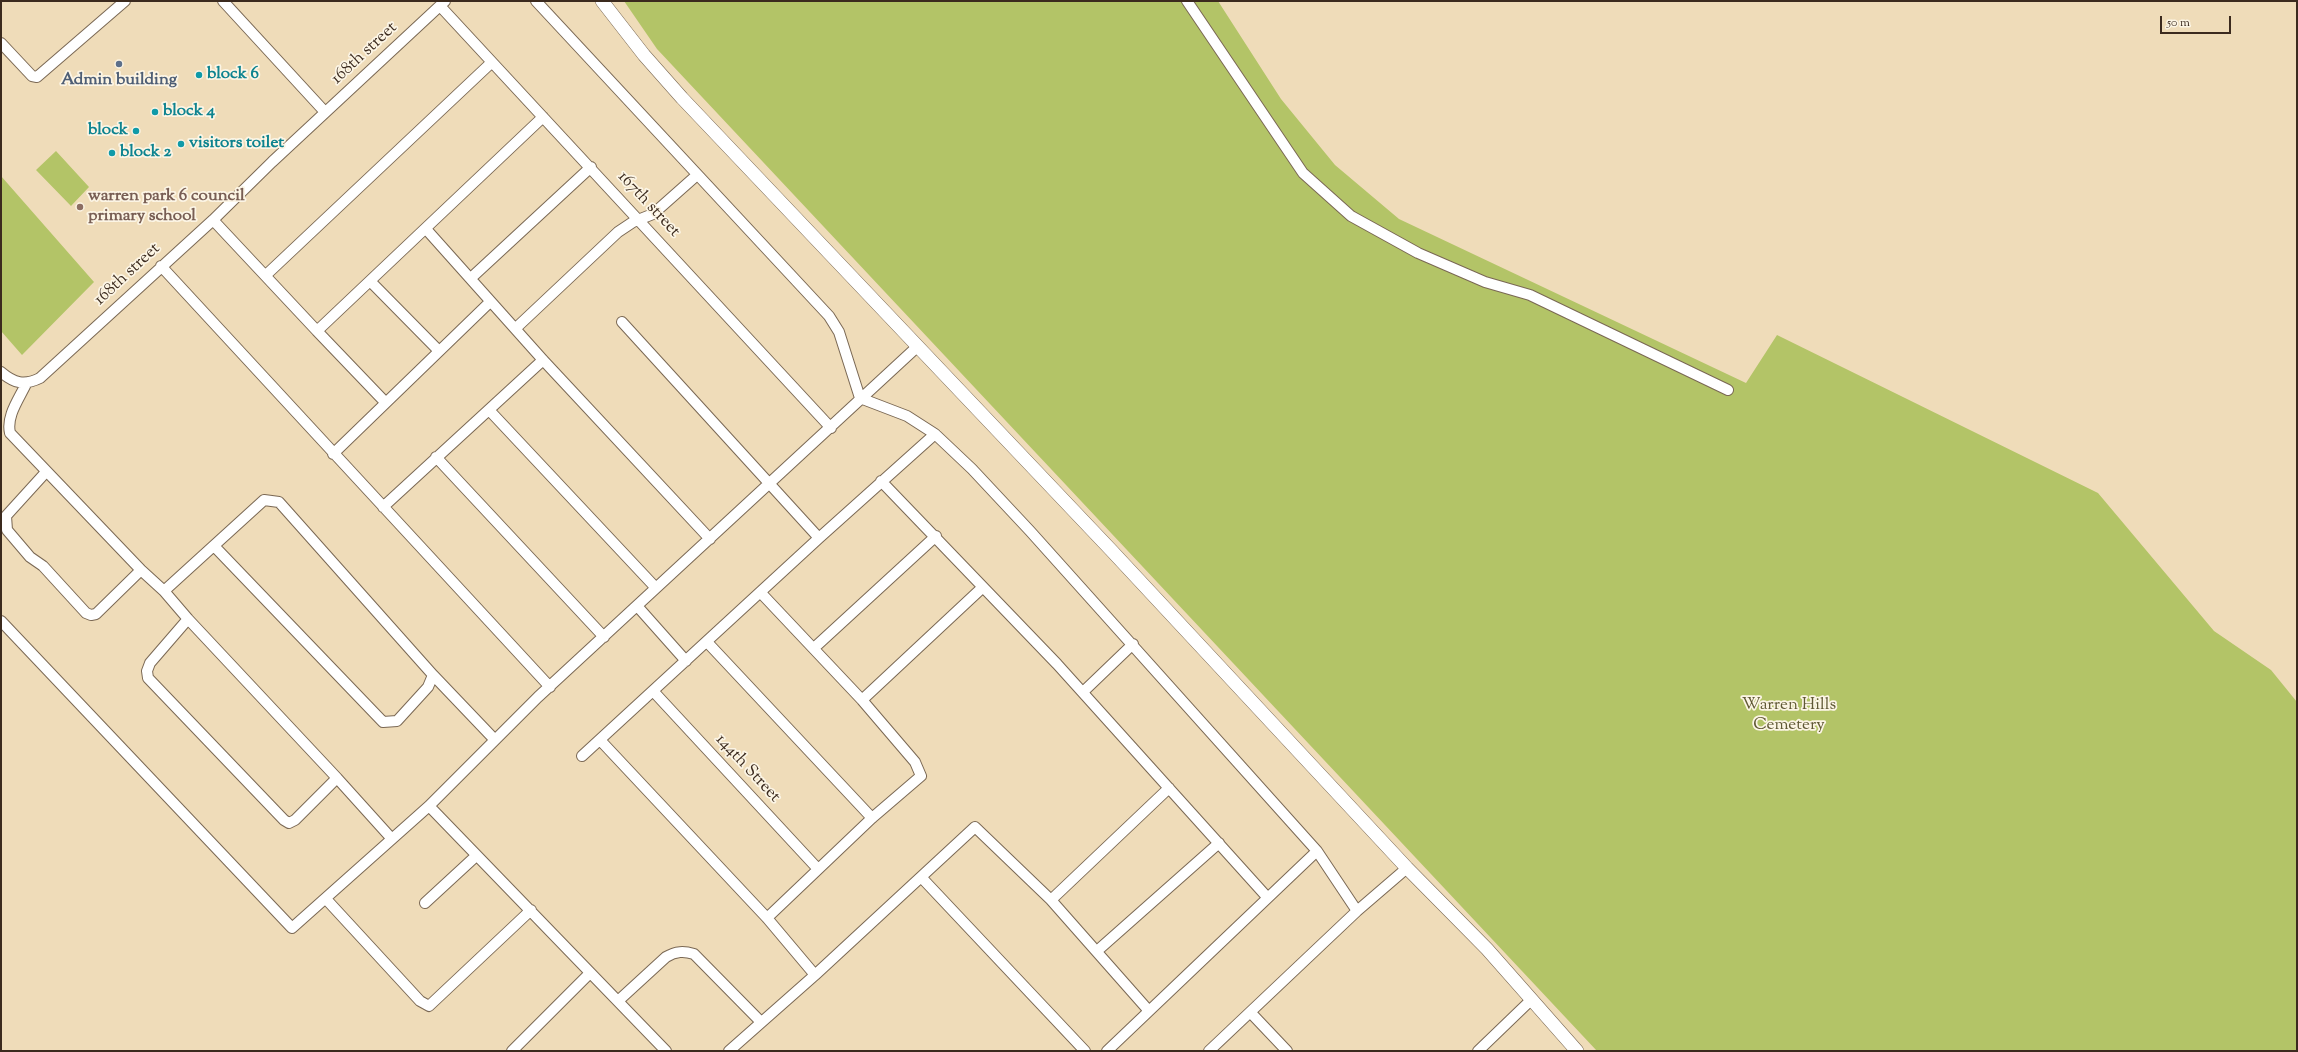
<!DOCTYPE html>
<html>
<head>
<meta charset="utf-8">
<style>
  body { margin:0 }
  #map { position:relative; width:2298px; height:1052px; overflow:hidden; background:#efdcb9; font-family:"Sorts Mill Goudy",serif }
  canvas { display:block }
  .frame { position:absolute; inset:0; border:2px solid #3b2a1e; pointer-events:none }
  .scale { position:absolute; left:2160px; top:16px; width:71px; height:18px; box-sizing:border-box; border:2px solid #3b2a1e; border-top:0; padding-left:5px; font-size:12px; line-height:14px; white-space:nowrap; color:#3b2a1e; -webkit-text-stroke:3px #fcf5e5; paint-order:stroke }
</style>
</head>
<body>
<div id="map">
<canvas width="2298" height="1052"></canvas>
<div class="frame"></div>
<div class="scale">50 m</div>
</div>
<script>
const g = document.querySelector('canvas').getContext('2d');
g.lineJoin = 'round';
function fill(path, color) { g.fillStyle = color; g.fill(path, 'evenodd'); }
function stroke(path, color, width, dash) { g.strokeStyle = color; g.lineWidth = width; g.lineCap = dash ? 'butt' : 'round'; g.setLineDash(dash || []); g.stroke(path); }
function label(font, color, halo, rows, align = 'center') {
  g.font = font + ' "Sorts Mill Goudy",serif'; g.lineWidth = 3.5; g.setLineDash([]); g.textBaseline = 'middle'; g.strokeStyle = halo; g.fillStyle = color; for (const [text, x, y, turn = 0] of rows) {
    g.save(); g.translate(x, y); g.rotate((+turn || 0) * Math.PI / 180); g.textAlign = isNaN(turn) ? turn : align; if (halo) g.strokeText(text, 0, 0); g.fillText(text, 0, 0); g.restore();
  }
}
const green = new Path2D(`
  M624,1h594l63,98 54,66 64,54 347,164 31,-48 321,158 116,138 57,39 26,32v349h-700l-940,-1002z
  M56,151l33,36 -18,19 -35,-36z
  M1,176l93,106 -72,73 -21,-24z`);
const minor = new Path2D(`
  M223,1l102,111
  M536,1l293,315 10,16 21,66 47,18 28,18 -116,104 -237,218
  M1187,1l116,172 48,43 67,37 67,29 45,13 198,95
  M440,6l391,422
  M1,43l31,33 5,1 88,-76
  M213,220l104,111 226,-214
  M426,229l117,131 167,179
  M161,266l389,421
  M266,275l225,-212
  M471,278l120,-111
  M370,281l69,70
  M622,322l197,216
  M516,328l102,-96 15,-10 20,-8 44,-39
  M317,331l68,71
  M1,372c13,11 23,14 39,6l173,-158 59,-58 173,-161
  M26,384c-7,15 -20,32 -16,49l131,137 23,21 24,28 149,159 -42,42 -6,3 -5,-3 -136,-142 -1,-7 3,-8 38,-44
  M489,410l167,178
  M935,434l37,35 58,62 287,320 40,60
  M333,454l157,-152
  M436,457l168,180
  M46,472l-40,44 1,14 23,27 13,9 43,47 5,2 5,-1 45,-44
  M881,481l176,183 210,233
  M383,507l160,-147
  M164,591l100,-91 15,2 154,173 -5,12 -31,34 -14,1 -169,-176
  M761,593l101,107 53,62 6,14 -49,42 -105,100
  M638,607l48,54
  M1,621l291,307 137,-122 109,-109 380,-351
  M707,642l165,176
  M814,648l122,-112
  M433,675l62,65
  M653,691l165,178
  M1083,692l50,-48
  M862,700l121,-113
  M600,740l167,178 48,57
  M337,778l55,61
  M429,806l237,245
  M921,877l164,174
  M326,899l94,102 9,5 102,-96
  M1051,900l118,-112
  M425,903l51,-47
  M1097,951l122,-108
  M618,1001l48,-44c10,-6 18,-6 28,-3l67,68
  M1251,1013l36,38
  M512,1051l77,-77
  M729,1051l86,-76 160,-148 76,73 98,111
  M1107,1051l210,-200
  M1209,1051l148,-140 50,-43
  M1478,1051l53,-51`);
const tertiary = new Path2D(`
  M602,1l42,54 38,43 429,452 296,318 80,81 90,102`);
const markers = [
  [119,64,4,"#5c6f8a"],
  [199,75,4,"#0f9aa8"],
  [155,112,4,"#0f9aa8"],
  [136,131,4,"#0f9aa8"],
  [181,144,4,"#0f9aa8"],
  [112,153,4,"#0f9aa8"],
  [80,207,4,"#8d6e63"]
];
const streetNames = [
  ["168th street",365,54,-43],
  ["167th street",648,205,47],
  ["168th street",128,275,-43],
  ["144th Street",747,769,47]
];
const cultureNames = [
  ["block 6",207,75],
  ["block 4",163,112],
  ["block",128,131,"right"],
  ["visitors toilet",189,144],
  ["block 2",120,153]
];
const serviceNames = [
  ["Admin building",119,81]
];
const educationNames = [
  ["warren park 6 council",88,197],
  ["primary school",88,217]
];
const parkNames = [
  ["Warren Hills",1789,706],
  ["Cemetery",1789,726]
];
fill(green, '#b3c467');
stroke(minor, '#7a6854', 12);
stroke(tertiary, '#7a6854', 14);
stroke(minor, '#fff', 10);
stroke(tertiary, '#fff', 13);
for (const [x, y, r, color] of markers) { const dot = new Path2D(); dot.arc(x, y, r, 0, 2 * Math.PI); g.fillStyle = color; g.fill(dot); stroke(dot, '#fcf5e5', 1.5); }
label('17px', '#3b2a1e', '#fcf5e5', streetNames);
label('bold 17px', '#0d838f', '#fcf5e5', cultureNames, 'left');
label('bold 17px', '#4e5e75', '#fcf5e5', serviceNames);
label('bold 17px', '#785e54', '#fcf5e5', educationNames, 'left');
label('17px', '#5f5834', '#fcf5e5', parkNames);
</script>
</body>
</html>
